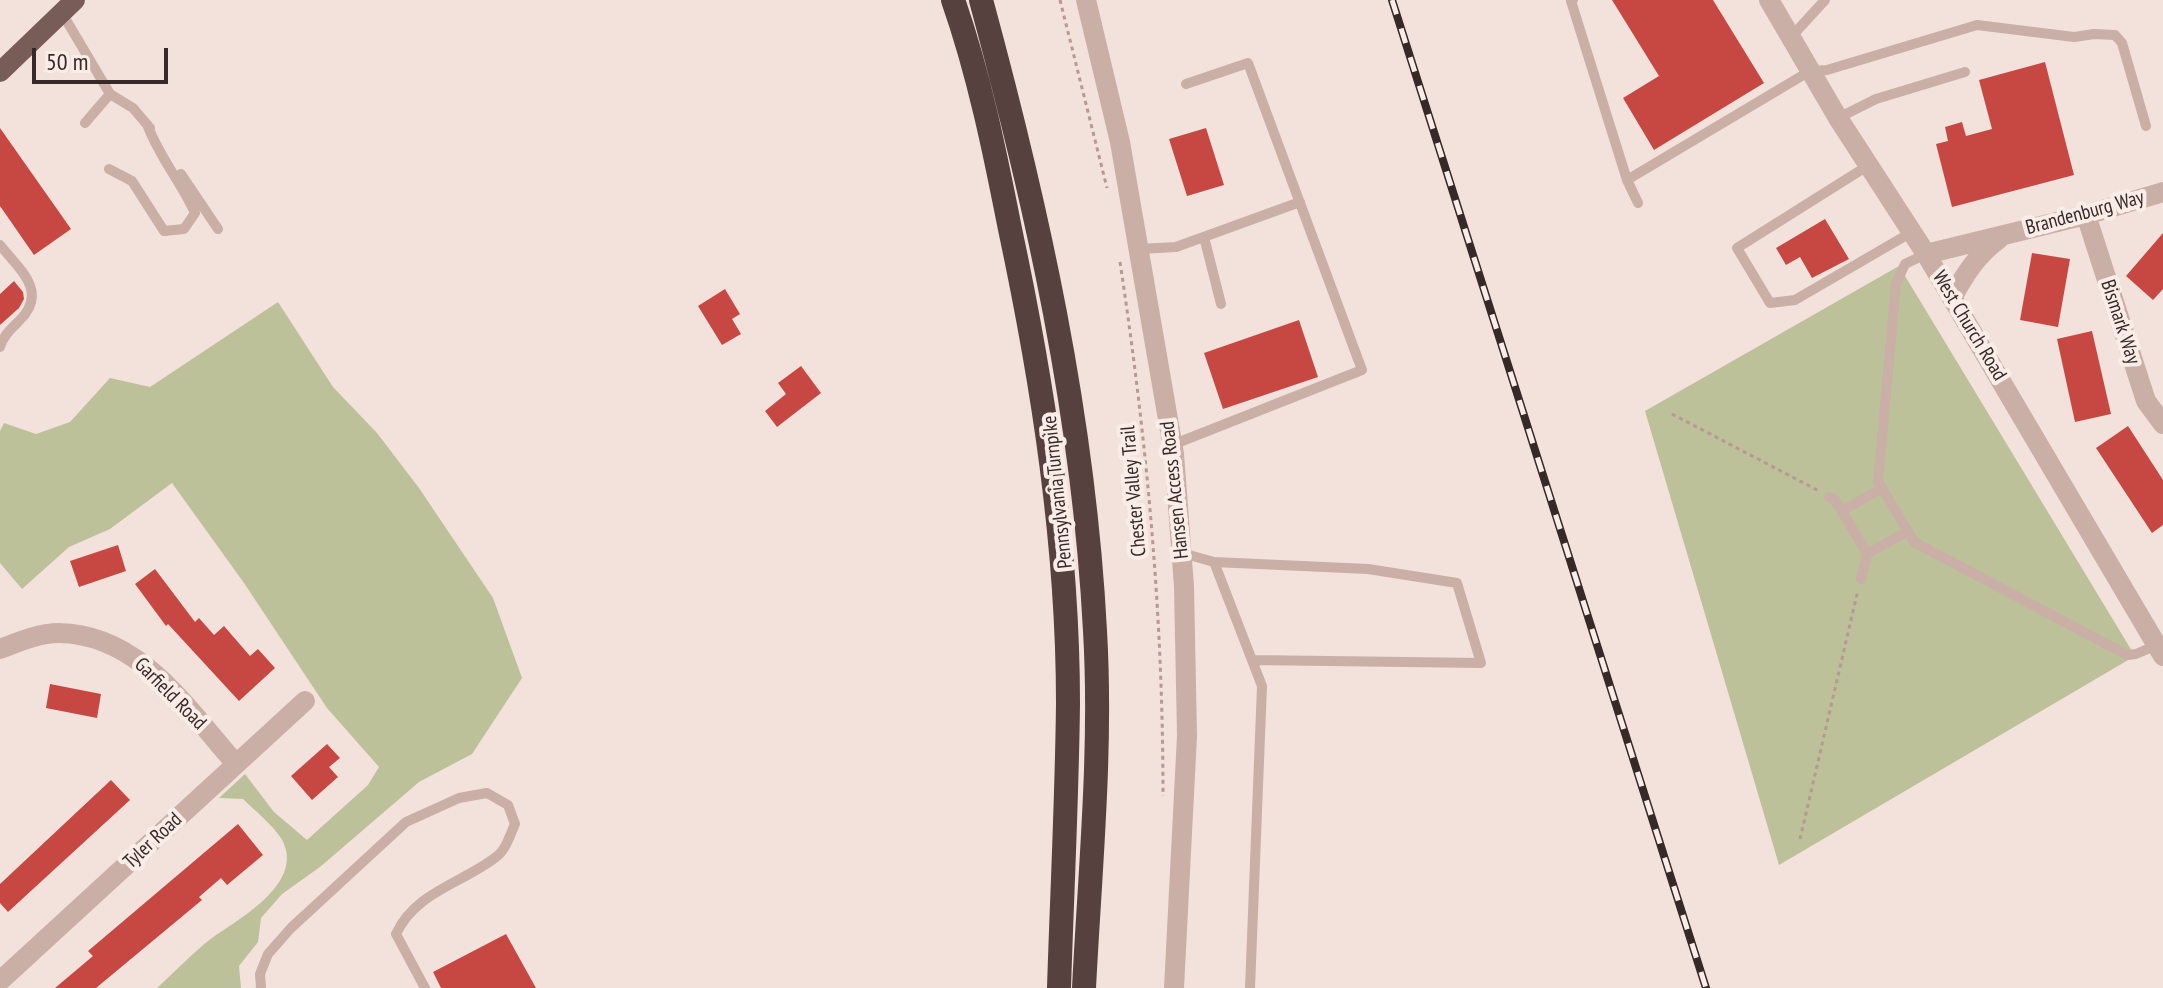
<!DOCTYPE html>
<html>
<head>
<meta charset="utf-8">
<style>
  body { margin:0 }
  #map { position:relative; width:2163px; height:988px; overflow:hidden; background:#f2e2db; font-family:"PT Sans Narrow",sans-serif }
  canvas { display:block }
  .scale { position:absolute; left:32px; top:48px; width:136px; height:36px; box-sizing:border-box; border:4px solid #362927; border-top:0; padding-left:10px; font-size:24px; line-height:28px; white-space:nowrap; color:#362927; -webkit-text-stroke:6px #faede7; paint-order:stroke }
</style>
</head>
<body>
<div id="map">
<canvas width="2163" height="988"></canvas>
<div class="scale">50 m</div>
</div>
<script>
const g = document.querySelector('canvas').getContext('2d');
g.lineJoin = 'round';
function fill(path, color) { g.fillStyle = color; g.fill(path, 'evenodd'); }
function stroke(path, color, width, dash) { g.strokeStyle = color; g.lineWidth = width; g.lineCap = dash ? 'butt' : 'round'; g.setLineDash(dash || []); g.stroke(path); }
function label(font, color, halo, rows, align = 'center') {
  g.font = font + ' "PT Sans Narrow",sans-serif'; g.lineWidth = 8; g.setLineDash([]); g.textBaseline = 'middle'; g.strokeStyle = halo; g.fillStyle = color; for (const [text, x, y, turn = 0] of rows) {
    g.save(); g.translate(x, y); g.rotate((+turn || 0) * Math.PI / 180); g.textAlign = isNaN(turn) ? turn : align; if (halo) g.strokeText(text, 0, 0); g.fillText(text, 0, 0); g.restore();
  }
}
const green = new Path2D(`
  M1899,266l236,390 -356,209 -134,-454z
  M278,302l55,85 44,46 42,55 74,110 29,80 -50,76 -53,28 -99,85 -38,27 -21,24 -3,24 -19,24 2,22h-84c18,-16 35,-35 55,-50 27,-19 89,-53 72,-94 -4,-13 -31,-35 -41,-45l-24,-1 26,-24 29,38 33,28 61,-55 11,-18 -52,-59 -83,-125 -72,-100 -62,46 -41,18 -47,42 -22,-26v-132l4,-8 32,11 34,-12 40,-44 40,9z`);
const building = new Path2D(`
  M1612,0h101l51,83 -110,67 -31,-52 36,-22z
  M2045,62l29,113 -122,32 -16,-63 12,-3 -3,-14 17,-5 4,14 26,-7 -13,-49z
  M0,128l71,101 -37,26 -34,-49z
  M1206,128l18,57 -37,11 -18,-57z
  M1825,219l24,40 -37,19 -12,-21 -14,8 -10,-17z
  M2163,233v56l-10,11 -27,-24z
  M2032,253l38,6 -12,68 -38,-7z
  M14,281l9,11 1,7 -5,9 -19,17v-31z
  M725,289l15,25 -8,5 9,15 -19,11 -24,-39z
  M1299,320l19,57 -95,32 -19,-56z
  M2092,331l19,83 -36,8 -18,-83z
  M801,366l20,27 -44,34 -12,-16 21,-17 -8,-11z
  M2128,426l35,54v45l-11,8 -56,-85z
  M118,545l8,26 -47,16 -9,-26z
  M155,569l40,53 4,-4 15,17 10,-9 26,30 8,-7 17,19 -36,33 -71,-77 -2,2 -31,-42z
  M50,684l51,10 -4,24 -51,-10z
  M327,744l13,14 -11,9 9,10 -26,23 -21,-24z
  M111,780l19,20 -122,112 -8,-9v-19z
  M238,824l25,31 -36,30 -6,-7 -22,19 3,3 -106,88h-41l38,-32 -5,-5z
  M506,934l30,54h-95l-8,-16z`);
const path = new Path2D(`
  M1060,0l47,188
  M1120,262c27,179 43,353 43,534
  M1672,414l147,77
  M1800,839l58,-249`);
const service = new Path2D(`
  M1573,0l-2,1 56,179 11,23
  M62,13l48,81 -25,29
  M1792,36l33,-36
  M110,94l23,14 17,20
  M1838,118l38,-19 89,-27
  M1869,165l-132,83 33,55 25,-3 117,-68
  M109,169l23,12 32,50 20,-2 11,-16c-14,-31 -36,-56 -48,-89
  M181,174l37,55
  M1627,180l183,-109 17,-1 150,-45 97,12 20,-3 21,1 7,8 24,83
  M1204,237l17,67
  M0,245c20,25 49,47 19,76 -8,8 -16,15 -19,26
  M1139,249l37,-2 124,-45
  M1926,254l-21,10 -9,20 -18,197 36,61 213,113 9,-1 21,-9
  M1172,445l190,-75 -114,-307 -62,21
  M1882,488l-40,23 25,43 41,-23
  M1829,497l6,3 7,11
  M1182,553l32,9 48,124 -12,302
  M1214,562l154,7 89,14 24,80 -229,-3
  M1861,579l6,-25
  M261,988l-1,-14 8,-20 23,-26 115,-106 53,-24 28,-5 21,12 7,19c-5,11 -9,26 -19,33 -33,26 -81,35 -100,77l29,54`);
const minor = new Path2D(`
  M1086,0l34,142 54,312 10,132 3,150 -13,252
  M2086,215l60,186 17,23
  M1926,254l160,-39 77,-23
  M1952,298c13,-24 25,-43 47,-59
  M0,649c18,-7 39,-16 59,-16 81,1 129,77 177,131
  M0,981l305,-280`);
const tertiary = new Path2D(`
  M1769,0l69,118 88,136 237,402`);
const primary = new Path2D(`
  M0,72l75,-72`);
const motorway = new Path2D(`
  M953,0c26,74 42,153 57,229 33,155 58,316 58,474 -1,95 -6,190 -9,285
  M981,0c56,206 103,417 114,631 7,118 -5,239 -11,357`);
const rail = new Path2D(`
  M1392,0l314,988`);
const streetNames = [
  ["Brandenburg Way",2085,213,-15],
  ["Bismark Way",2120,322,72],
  ["West Church Road",1969,326,59],
  ["Hansen Access Road",1175,490,-96],
  ["Chester Valley Trail",1134,491,-95],
  ["Pennsylvania Turnpike",1058,492,-96],
  ["Garfield Road",170,694,45],
  ["Tyler Road",153,841,-43]
];
fill(green, '#bcc19a');
fill(building, '#c74843');
stroke(path, '#b69990', 3, [4, 4]);
stroke(service, '#caafa6', 10);
stroke(minor, '#caafa6', 20);
stroke(tertiary, '#caafa6', 20);
stroke(primary, '#785c58', 20);
stroke(motorway, '#57413e', 24);
stroke(rail, '#362927', 8);
stroke(rail, '#faede7', 5, [15]);
label('20px', '#362927', '#faede7', streetNames);
</script>
</body>
</html>
